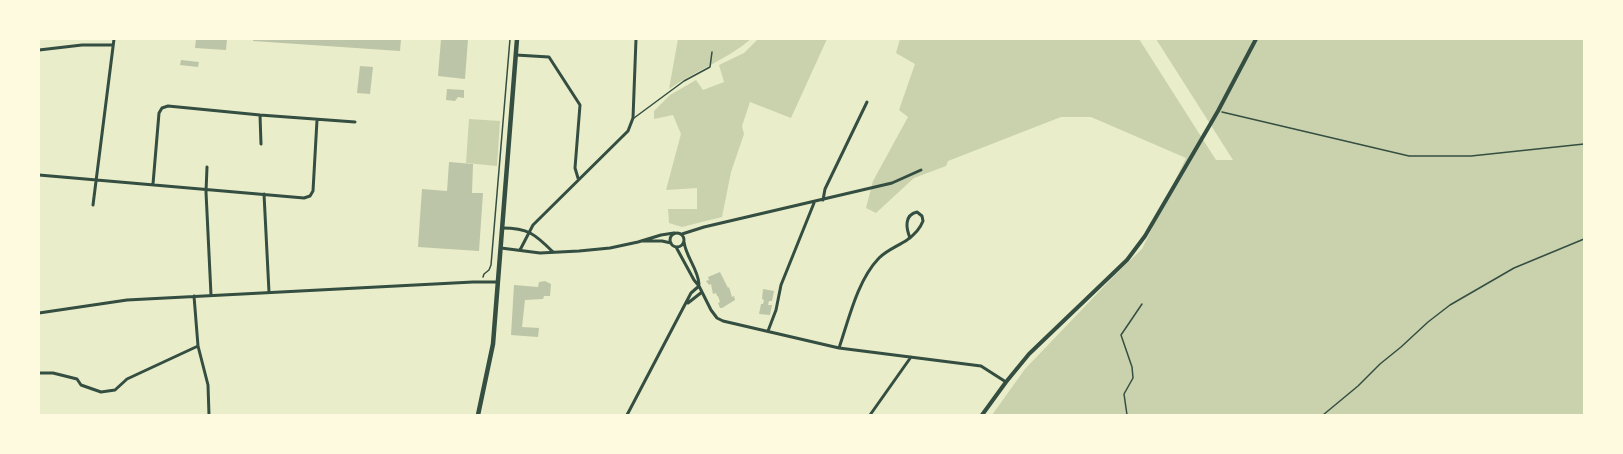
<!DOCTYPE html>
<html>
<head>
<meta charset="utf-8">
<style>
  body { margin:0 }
  #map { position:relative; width:1623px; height:454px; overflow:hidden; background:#e9edc9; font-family:"Fira Sans",sans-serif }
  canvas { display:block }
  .frame { position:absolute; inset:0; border:40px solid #fefae0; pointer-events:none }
</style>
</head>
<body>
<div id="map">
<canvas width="1623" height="454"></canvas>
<div class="frame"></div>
</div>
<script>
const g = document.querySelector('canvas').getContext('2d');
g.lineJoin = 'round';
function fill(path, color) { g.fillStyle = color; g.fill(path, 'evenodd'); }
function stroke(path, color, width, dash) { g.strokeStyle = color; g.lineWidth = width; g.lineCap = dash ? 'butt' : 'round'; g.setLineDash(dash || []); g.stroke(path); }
const green = new Path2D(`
  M678,39h73c-25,21 -56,32 -82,50z
  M758,39h69l-36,79 -41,-16 -8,24 2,8 -13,38 -9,45 -40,10 -13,-4 -1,-14h29v-21l-31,2 15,-56 -8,-19 -19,4v-8l16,-16 26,-15 7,10 21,-8 -5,-17 25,-12z
  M900,39h239l77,121h17l-77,-121h428v376h-592l33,-46 90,-94 27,-26 44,-91 -95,-41h-30l-113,44 -2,5 -32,12 -38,35 -10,-5 7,-27 35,-64 -9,-7 16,-46 -19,-11z
  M469,119l31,2 -3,45 -31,-3z`);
const building = new Path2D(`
  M196,39h31l-1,11 -31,-2z
  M253,39h148l-1,12 -147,-10z
  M441,39h27l-3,40 -27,-3z
  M181,60l18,2 -1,5 -18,-2z
  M360,66l13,1 -3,27 -13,-1z
  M447,89l17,1v8l-6,-1 -3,4 -9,-1z
  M449,162l24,2 -1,29h11l-4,58 -61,-4 4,-58 25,2z
  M720,272l8,16 1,-1 3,10 2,-1 1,4 -13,8h-2l-2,-5 2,-1 -2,-6h-1l-1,-3 -3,1 -2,-10 -2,1 -3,-4 3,-1 -1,-3z
  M545,281l6,3 -1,12h-6l-1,3 -18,1 -3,27 17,1 -1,9 -27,-2 3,-50 24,2 1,-5z
  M763,289l11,2 -2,10h-3l-1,4h4l-2,10 -11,-1 2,-10h2l1,-4 -2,-1z`);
const path = new Path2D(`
  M1222,112l187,44h62l113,-12
  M483,277l1,-3 5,-4 2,-5 19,-226
  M1127,415l-3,-21 9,-16 -1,-11 -11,-32 21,-31
  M1323,415l35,-29 22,-22 21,-17 27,-25 22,-17 64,-37 70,-29`);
const service = new Path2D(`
  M634,118l50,-37 26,-14 2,-15`);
const minor = new Path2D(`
  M39,50l43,-5h31
  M516,55l33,2 31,48 -5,63 3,10
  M260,115l1,29
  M207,167l-1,25 5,103
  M39,175l265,23 6,-2 3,-5 4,-71
  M153,184l6,-71 3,-5 6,-2 92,9 95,7
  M264,194l5,98
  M823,200l2,-11 42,-87
  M93,205l21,-166
  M502,228c26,0 33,6 51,24
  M670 240a7 7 0 1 1 14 0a7 7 0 1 1-14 0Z
  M682,234l22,-7 188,-44 29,-13
  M642,241h20l9,2
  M684,242c2,15 14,27 15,42
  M676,247l18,33 5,6 12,24 6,8 6,3 116,27 142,18 25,16
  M501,248l39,5 39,-2 31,-3 28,-6 23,-7 13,-2
  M520,250l13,-25 95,-94 5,-13 3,-79
  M194,296l4,50 10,39 1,30
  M688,303l14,-11
  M39,313l88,-13 346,-18h24
  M768,331l8,-21 5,-25 33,-82
  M839,348c10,-29 18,-67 40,-90 8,-8 19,-12 28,-18 7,-5 13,-11 16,-19l-1,-5 -5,-4c-13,3 -11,16 -7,26
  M39,373h14l24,6 4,6 20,7 14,-2 12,-11 71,-33
  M627,415l64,-122 8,-7
  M870,415l41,-58`);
const tertiary = new Path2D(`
  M982,415l24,-33 23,-28 98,-94 18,-24 73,-125 38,-72`);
const primary = new Path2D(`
  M478,415l15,-71 24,-305`);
fill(green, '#cad2ad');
fill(building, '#bcc5a7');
stroke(path, '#344e41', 1.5);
stroke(service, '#344e41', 1.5);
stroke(minor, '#344e41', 3);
stroke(tertiary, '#344e41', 4);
stroke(primary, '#344e41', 4.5);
</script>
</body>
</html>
